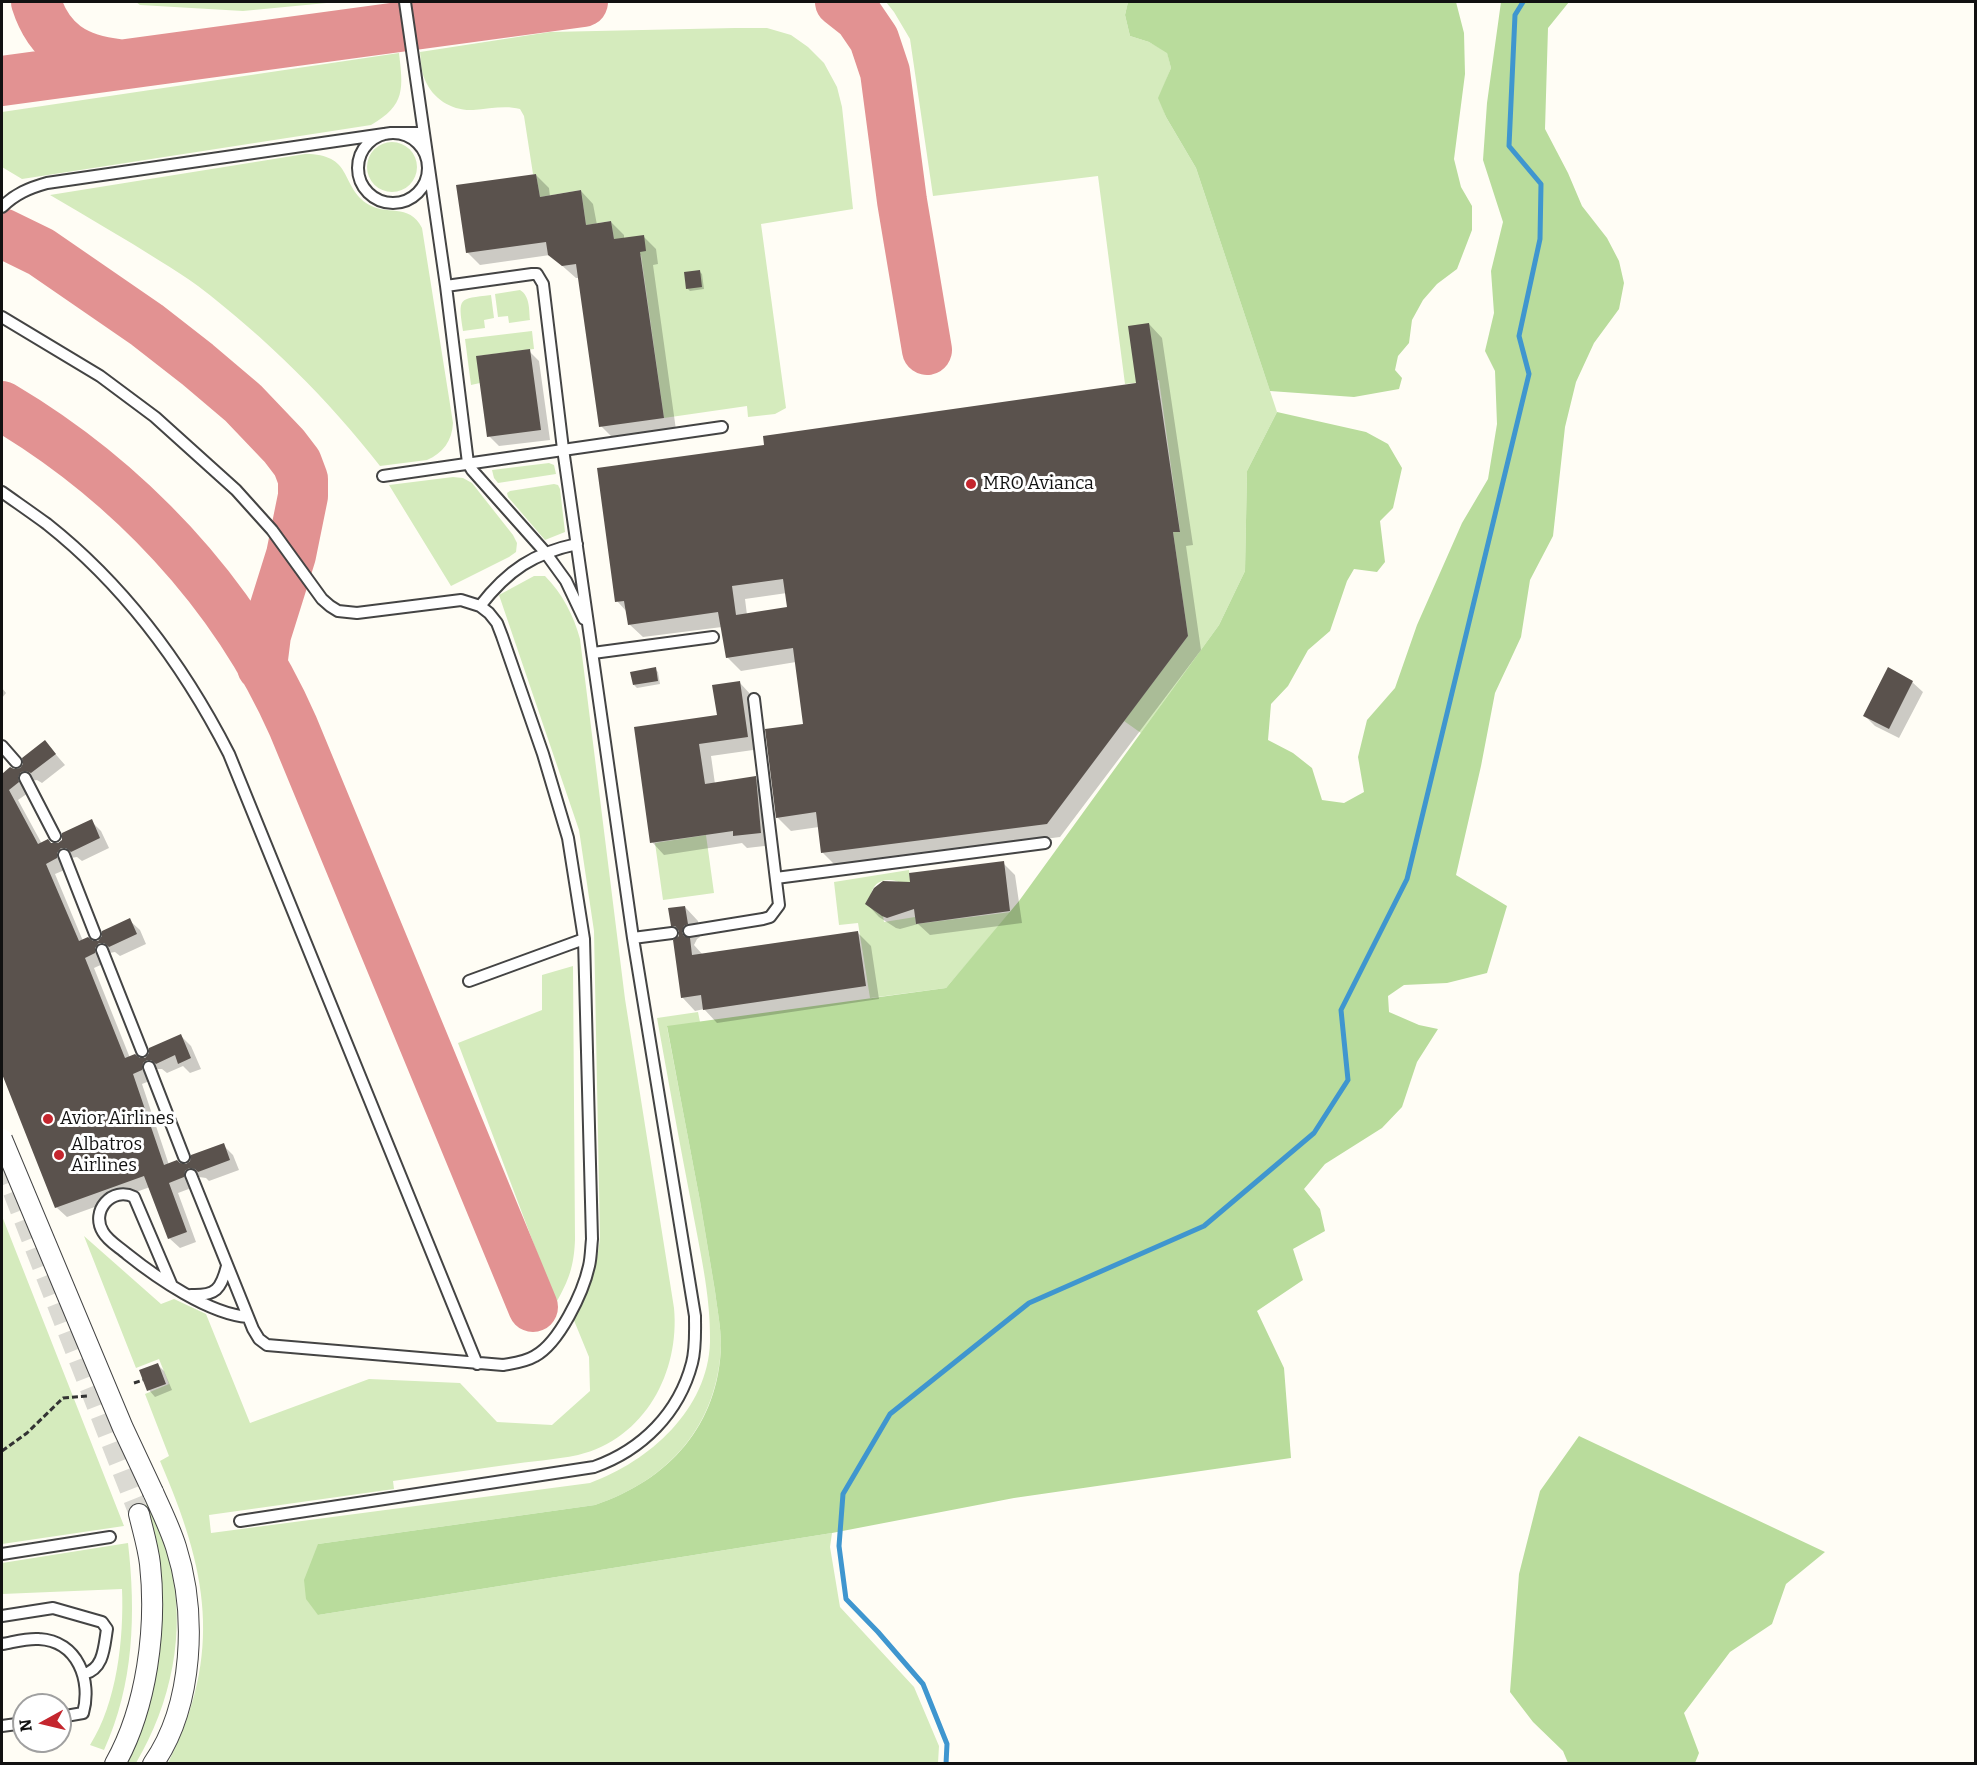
<!DOCTYPE html>
<html>
<head>
<meta charset="utf-8">
<style>
  body { margin:0 }
  #map { position:relative; width:1977px; height:1765px; overflow:hidden; background:#fffdf5; font-family:Bitter,serif }
  canvas { display:block }
  .frame { position:absolute; inset:0; border:3px solid #111; pointer-events:none }
  .north { position:absolute; left:12px; top:1693px; width:60px; height:60px; box-sizing:border-box; background:#fff; border:2px solid #a0a0a0; border-radius:50%; rotate:262deg; font-size:16px; font-weight:700; line-height:24px; text-align:center; color:#111 }
  .north::after { content:''; display:block; margin:auto; width:21px; height:27px; background:#c4262e; clip-path:polygon(50% 0,100% 100%,50% 72%,0 100%) }
</style>
</head>
<body>
<div id="map">
<canvas width="1977" height="1765"></canvas>
<div class="frame"></div>
<div class="north">N</div>
</div>
<script>
const g = document.querySelector('canvas').getContext('2d');
g.lineJoin = 'round';
function fill(path, color) { g.fillStyle = color; g.fill(path, 'evenodd'); }
function stroke(path, color, width, dash) { g.strokeStyle = color; g.lineWidth = width; g.lineCap = dash ? 'butt' : 'round'; g.setLineDash(dash || []); g.stroke(path); }
function label(font, color, halo, rows, align = 'center') {
  g.font = font + ' Bitter,serif'; g.lineWidth = 6; g.setLineDash([]); g.textBaseline = 'middle'; g.strokeStyle = halo; g.fillStyle = color; for (const [text, x, y, turn = 0] of rows) {
    g.save(); g.translate(x, y); g.rotate((+turn || 0) * Math.PI / 180); g.textAlign = isNaN(turn) ? turn : align; if (halo) g.strokeText(text, 0, 0); g.fillText(text, 0, 0); g.restore();
  }
}
const green = new Path2D(`
  M136,2h201l-94,9 -103,-6z
  M886,2h242l-3,13 5,21 19,6 18,10 4,16 -12,30 7,19 30,51 81,244 -30,59 -2,100 -26,54 -78,108 -17,-12 64,-85 -15,-104 7,-1 -21,-151 -34,4 -27,-208 -165,20 -23,-157 -16,-27z
  M735,28h32l24,7 17,12 16,16 13,24 5,20 11,102 -92,15 25,184 -11,6 -27,3 -1,-11 -83,12 -23,-163 -24,3 -6,-37 -25,4 -5,-35 -41,7 -4,-23h-3l-9,-58 -4,-7c-15,-4 -31,0 -47,1 -21,1 -40,-11 -48,-30 -4,-8 -4,-20 -5,-28l130,-20z
  M399,53c4,35 7,52 -28,72l-349,54 -20,-12v-55z
  M367 167a25 25 0 1 1 50 0a25 25 0 1 1-50 0Z
  M305,154c48,0 35,30 61,49 20,14 43,-1 56,25l31,195c-1,18 -10,30 -26,37l-47,6c-52,-67 -114,-128 -182,-180 -12,-9 -25,-17 -38,-25 -36,-23 -73,-44 -110,-66z
  M520,290c10,6 9,19 10,30l-21,3 -1,-7 -10,1 -3,-23z
  M491,295l3,23 -10,2 1,8 -22,3c-5,-34 -5,-32 28,-36z
  M532,331l2,18 -57,7 3,27 -9,2 -6,-46z
  M549,463l5,2 2,9 -58,9 -4,-5 -2,-8z
  M453,477l10,1 9,5 41,52 4,8 -1,9 -7,5 -58,29 -62,-101z
  M554,484l4,1 2,4 5,43 -20,8 -37,-43 -1,-4 3,-2z
  M534,576h11c17,17 29,40 35,63l45,360 49,309c6,64 -29,131 -96,147 -23,5 -48,6 -72,10 -38,5 -76,11 -113,16l1,8 -185,26 2,18 379,-50c60,-22 118,-74 120,-141 1,-47 -11,-95 -19,-140 -12,-62 -23,-123 -34,-184l41,-6 2,10 -33,5c11,58 22,116 33,174 5,30 10,60 15,90 2,17 6,36 6,54 -3,80 -52,135 -126,160l-277,39v71l514,-82 -2,14 10,60 74,80 25,59 -1,17h-770c56,-111 39,-193 -8,-302l9,-5 -24,-62 24,-10 -10,-25 -23,9 -52,-132 77,68 13,-5 32,15 44,109 119,-44 91,4 37,39 55,3 38,-34 -1,-34 -16,-39c15,-29 24,-48 27,-81l-6,-306 -15,-101 -80,-235z
  M706,835l8,58 -51,7 -8,-57z
  M909,870l2,18c-6,-3 -14,-8 -22,-8 -22,0 -23,27 -6,36l1,6 31,-5 1,7 95,-12 -65,76 -76,10 -12,-75 -19,2 -5,-43z
  M573,966l2,274c-1,26 -6,40 -19,63l-98,-260 84,-33v-35z
  M2,1216l122,310 -122,18z
  M146,1504l4,2c7,19 15,37 20,57 17,68 1,141 -34,200l-9,1 18,-47 12,-51 -17,-161z
  M128,1543c8,70 6,142 -24,207l-14,-5c27,-42 34,-107 32,-156l-120,5v-31z`);
const forest = new Path2D(`
  M1128,2h328l8,31 1,41 -11,85 7,28 11,19v24l-15,39 -20,15 -14,16 -11,20 -3,23 -11,13 -3,14 7,8 -3,11 -45,8 -84,-6 -74,-223 -30,-51 -8,-19 13,-30 -4,-15 -18,-11 -19,-6 -5,-21z
  M1501,2h68l-21,26 -3,101 23,44 14,33 25,32 12,23 5,22 -5,26 -25,34 -18,39 -11,45 -12,109 -23,44 -9,57 -26,56 -14,73 -25,109 51,31 -20,67 -40,10 -43,2 -16,11 1,16 30,13 19,4 -21,33 -15,45 -20,21 -57,36 -21,25 16,20 5,22 -32,18 10,31 -46,31 27,57 7,90 -277,40 -182,35 -514,82 -12,-16 -2,-19 14,-36 277,-39c74,-25 124,-80 126,-160 0,-18 -4,-37 -6,-54 -5,-30 -10,-60 -15,-90 -11,-58 -22,-116 -33,-175l279,-38 73,-87 200,-276 26,-54 2,-100 30,-59 89,20 22,12 14,24 -9,40 -13,13 5,41 -8,10 -23,-3 -7,12 -17,50 -22,19 -20,36 -17,18 -3,36 25,13 19,15 10,32 22,3 20,-11 -6,-35 9,-37 28,-32 22,-63 45,-102 26,-44 9,-55 -2,-53 -10,-20 9,-38 -3,-42 12,-49 -20,-62 4,-57z
  M1579,1436l246,116 -39,32 -14,40 -42,28 -46,61 15,40 -4,10h-127l-5,-12 -30,-29 -23,-30 9,-118 21,-83z`);
const shadow = new Path2D(`
  M536,175l13,13 1,9 31,-6 12,13 4,21 14,-3 13,13v4l19,-3 13,13 2,15 -5,1 23,165 -62,9 -13,-13 -21,-148h-4l-26,-23 -70,10 -13,-13z
  M699,271l3,3 2,15 -14,2 -3,-3z
  M1149,324l13,14 31,207 -7,1 15,104 -141,187 -224,29 -13,-13 -4,-26 -28,4 -14,-14 28,-92 -9,-63 -55,9 -14,-14 -5,-30 -79,10 -14,-13 -2,-12 -10,-11 149,-155 371,-62zM787,593l2,16 -42,6 -2,-16z
  M529,351l10,10 11,79 -51,6 -10,-10z
  M655,669l3,3 2,12 -23,4 -3,-3z
  M1912,682l11,10 -24,46 -24,-12 -10,-10z
  M740,683l12,13 8,53 -49,7 4,28 40,-6 13,12 5,55 -26,3 -5,-5 -78,12 -12,-13 -16,-114 82,-12z
  M2,688l4,5 -4,5z
  M45,742l20,23 -23,18 -5,-3 -6,1 -3,12 -10,7 24,44h16l33,-23 10,10 8,17 -27,13 -5,-4 -6,1 -5,6 1,5 -12,5 28,67 16,1 30,-22 11,10 6,14 -26,12 -5,-4 -6,1 -5,6 1,4 -11,5 36,90 16,1 35,-23 10,10 10,23 -11,4 -7,-7 -16,7 -5,-4h-5l-5,4v7l-10,4 27,81 18,1 36,-21 10,10 6,15 -30,11 -3,-3 -7,-1 -5,4v6l-16,6 18,49 -16,6 -11,-10 -19,-51 -83,30 -11,-10 -54,-137v-294l8,-7 4,2 7,-2z
  M1003,863l12,12 7,48 -92,12 -12,-11 -18,5 -4,-1 -17,-11 -12,-13 45,-21z
  M685,907l13,14 2,16 -3,2 -3,6 9,10 155,-22 13,13 8,53 -162,24 -13,-14 -9,2 -13,-14 -1,-64 -9,-8z
  M158,1365l6,6 8,19 -17,7 -6,-7z`);
const stream = new Path2D(`
  M946,1764l1,-20 -24,-60 -45,-52 -32,-33 -7,-53 4,-52 47,-80 139,-111 175,-77 110,-93 34,-53 -7,-70 66,-131 122,-505 -10,-38 21,-97 1,-55 -32,-38 6,-131 8,-13`);
const taxiway = new Path2D(`
  M36,2c13,41 40,57 82,62
  M840,2l19,15 15,22 11,33 17,129 25,149
  M2,81l581,-79
  M2,233l39,19 106,73 50,39 46,39 41,43 13,17 6,16v17l-12,59 -25,80 -4,32
  M2,406c125,74 232,186 291,320l240,581`);
const building = new Path2D(`
  M536,174l4,23 41,-7 5,35 25,-4 3,18 30,-4 2,16 -6,1 24,166 -65,9 -23,-163 -14,2 -14,-11 -2,-13 -80,11 -10,-68z
  M700,270l2,17 -16,2 -2,-17z
  M1149,323l31,209h-7l15,104 -141,188 -226,29 -5,-41 -40,6 -11,-89 38,-5 -10,-76 -67,10 -8,-46 -90,13 -4,-24 -9,1 -18,-134 167,-23 -1,-9 373,-53 -8,-57zM783,579l4,28 -51,8 -4,-29z
  M530,349l11,81 -54,7 -11,-81z
  M656,667l2,14 -25,4 -3,-13z
  M1888,667l25,14 -24,48 -26,-13z
  M740,681l8,56 -49,7 6,40 51,-8 5,57 -28,3v-5l-83,12 -16,-116 83,-12 -5,-30z
  M45,740l11,14 -25,19 -5,-2 -5,1 -3,5 1,5 -10,8 29,54 10,-5 3,4h7l4,-3v-7l30,-14 8,19 -29,14 -5,-4h-5l-4,5v5l-11,6 33,77 9,-4 5,4h5l4,-5v-5l28,-13 7,16 -28,13 -5,-4h-5l-4,5v5l-10,5 40,100 10,-4 5,4h5l4,-5v-5l32,-14 10,24 -13,6 -3,-9 -19,9 -5,-4h-4l-4,3 -1,7 -9,4 31,91 13,-5 3,3 6,1 4,-3 1,-6 33,-12 6,17 -32,12 -3,-3 -6,-1 -4,3 -1,6 -15,6 18,49 -19,7 -24,-63 -89,32 -53,-134v-300l8,-7 4,2 6,-1 3,-4 -1,-6z
  M1004,861l6,50 -94,13 -2,-15 -27,9 -5,-2 -17,-12 9,-16 9,-7 27,1 -1,-9z
  M685,906l3,18 -4,2 -2,6 2,4 6,2 2,17 166,-24 8,55 -163,24 -2,-15 -20,3 -8,-58 6,-4v-5l-4,-5h-4l-3,-18z
  M158,1363l8,21 -19,7 -8,-21z`);
const minorTunnel = new Path2D(`
  M2,1164l137,350`);
const path = new Path2D(`
  M134,1383l9,-3
  M2,1451l25,-18 36,-35 25,-2`);
const service = new Path2D(`
  M405,2l41,284 22,177 4,7 73,82 21,29 18,38
  M358 168a35 35 0 1 1 70 0a35 35 0 1 1-70 0Z
  M2,207c13,-13 27,-19 45,-24l344,-50h32
  M2,317l98,59 55,41 81,73 36,40 50,69 8,7 8,5 19,2 104,-13 19,6 9,7 8,10 5,13 41,118 25,84 16,101 8,300c-1,9 -1,19 -3,27 -6,27 -30,77 -54,90 -10,6 -21,7 -32,9l-236,-20 -8,-6 -6,-10 -62,-154
  M383,476l339,-49
  M2,492c14,10 30,21 45,32 77,61 137,142 182,230l248,610
  M480,606c28,-36 54,-53 97,-62
  M593,653l120,-16
  M2,746l14,16
  M25,778l30,58
  M64,855l31,79
  M776,878l269,-35
  M689,931l74,-12 7,-2 9,-12 -25,-206
  M633,938l39,-5
  M102,950l40,101
  M469,981l115,-42
  M149,1067l35,90
  M172,1286l-38,-89c-22,-11 -44,14 -31,35 5,9 16,15 24,22 30,24 82,60 121,63
  M191,1295c25,1 30,-6 36,-29
  M240,1521l354,-54c48,-17 85,-54 98,-104 4,-15 3,-31 3,-47l-62,-378 -70,-489 -20,-165 -6,-10h-5l-86,12
  M2,1554l108,-17
  M2,1616l51,-8 49,14 5,7c-3,18 -3,40 -23,45
  M2,1644c12,-2 25,-6 37,-5 39,2 53,42 44,74l-23,4
  M2,1726l22,-3`);
const minor = new Path2D(`
  M115,1764c32,-57 42,-136 35,-200 -2,-17 -7,-33 -11,-50
  M153,1764c41,-59 44,-151 23,-217 -6,-19 -15,-37 -23,-55`);
const minorBridge = new Path2D(`
  M2,1139l121,289 30,64`);
const markers = [
  [971,484,6,"#c4262e"],
  [48,1119,6,"#c4262e"],
  [59,1155,6,"#c4262e"]
];
const poiNames = [
  ["MRO Avianca",983,484],
  ["Avior Airlines",60,1119],
  ["Albatros",71,1145],
  ["Airlines",71,1166]
];
fill(green, '#d5ebbd');
fill(forest, '#b9dc9c');
fill(shadow, '#0003');
stroke(stream, '#3f96cf', 5);
stroke(taxiway, '#e29292', 50);
fill(building, '#5a524d');
stroke(minorTunnel, '#dbdad3', 20, [20, 10]);
stroke(service, '#444', 14);
stroke(minor, '#444', 22);
stroke(path, '#333', 3, [6, 3]);
stroke(service, '#fff', 10);
stroke(minor, '#fff', 20);
stroke(minorBridge, '#444', 22, []);
stroke(minorBridge, '#fff', 20);
for (const [x, y, r, color] of markers) { const dot = new Path2D(); dot.arc(x, y, r, 0, 2 * Math.PI); g.fillStyle = color; g.fill(dot); stroke(dot, '#fff', 2); }
label('18px', '#111', '#fff', poiNames, 'left');
</script>
</body>
</html>
